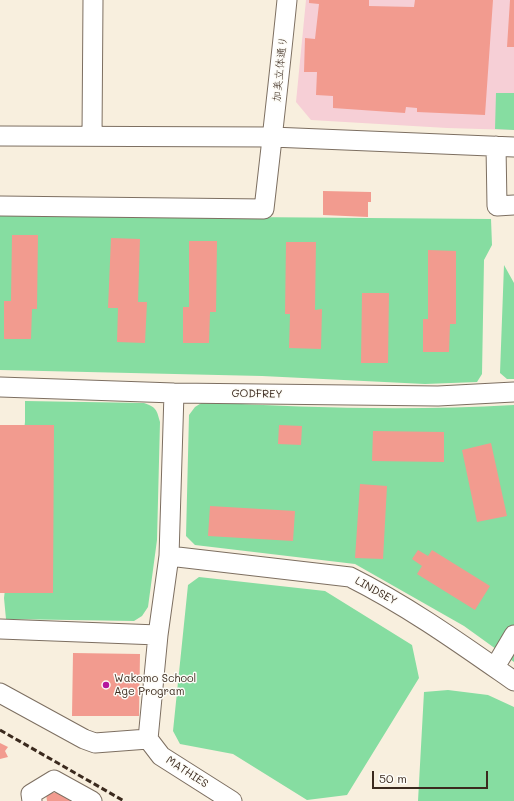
<!DOCTYPE html>
<html>
<head>
<meta charset="utf-8">
<style>
  body { margin:0 }
  #map { position:relative; width:514px; height:801px; overflow:hidden; background:#f8efde; font-family:Mali,sans-serif }
  canvas { display:block }
  .scale { position:absolute; left:372px; top:771px; width:116px; height:18px; box-sizing:border-box; border:2px solid #3b2a1e; border-top:0; padding-left:5px; font-size:12px; line-height:14px; white-space:nowrap; color:#3b2a1e; -webkit-text-stroke:3px #fdfcf7; paint-order:stroke }
</style>
</head>
<body>
<div id="map">
<canvas width="514" height="801"></canvas>
<div class="scale">50 m</div>
</div>
<script>
const g = document.querySelector('canvas').getContext('2d');
g.lineJoin = 'round';
function fill(path, color) { g.fillStyle = color; g.fill(path, 'evenodd'); }
function stroke(path, color, width, dash) { g.strokeStyle = color; g.lineWidth = width; g.lineCap = dash ? 'butt' : 'round'; g.setLineDash(dash || []); g.stroke(path); }
function label(font, color, halo, rows, align = 'center') {
  g.font = font + ' Mali,"Klee One",sans-serif'; g.lineWidth = 3; g.setLineDash([]); g.textBaseline = 'middle'; g.strokeStyle = halo; g.fillStyle = color; for (const [text, x, y, turn = 0] of rows) {
    g.save(); g.translate(x, y); g.rotate((+turn || 0) * Math.PI / 180); g.textAlign = isNaN(turn) ? turn : align; if (halo) g.strokeText(text, 0, 0); g.fillText(text, 0, 0); g.restore();
  }
}
const built = new Path2D(`
  M306,0h208v130l-67,-2 -136,-8 -15,-18z`);
const green = new Path2D(`
  M496,93h18v37l-19,-1z
  M0,215l491,4 1,26 -8,15 -2,114 -5,8 -52,2 -163,-8 -262,-6z
  M504,265l10,18v96h-7l-7,-6z
  M25,401l119,2c12,4 13,7 16,19l-3,118 -9,67 -6,9 -8,5 -128,-2 -2,-21 21,-176z
  M203,402c104,6 207,9 311,3v257l-50,-36 -109,-62 -160,-19 -9,-9 3,-121 6,-8z
  M199,577l126,14 87,54 7,33 -72,117 -40,5 -74,-46 -53,-10 -7,-13 15,-146z
  M448,690l40,5 26,12v94h-96l6,-109z`);
const building = new Path2D(`
  M309,0h60v6l45,1 1,-7h78l-8,115 -68,-3v-4l-11,-1 -1,6 -72,-5v-12l-17,-1 1,-23h-13l1,-34 10,1 4,-35 -10,-1z
  M510,0h4v47h-7z
  M323,191l48,1v10h-3v15l-45,-2z
  M12,235h26l-1,74h-5l-1,30h-27v-38h7z
  M111,238l29,1 -2,63h9l-2,41 -28,-1 1,-34h-10z
  M189,241h28l-1,71h-6l-1,31h-26v-36h6z
  M286,242h30l-1,68 7,-1 -1,40 -32,-1 1,-34h-5z
  M428,250l28,1v73h-6l-1,28h-26v-33h5z
  M362,293h27l-1,70h-27z
  M0,425h54l-1,168h-53z
  M279,425l23,1 -1,19 -23,-1z
  M373,431l71,1v30l-72,-1z
  M491,443l16,73 -30,6 -15,-72z
  M360,484l27,2 -4,73 -28,-1z
  M210,506l85,5 -2,30 -85,-5z
  M418,550l10,6 4,-6 58,36 -15,24 -58,-36 5,-8 -10,-7z
  M73,653l67,1 -1,62h-67z
  M0,743l8,4 -3,4 3,6 -8,2z
  M59,792v3h4l1,2 6,1v3h-23l-1,-7z`);
const minor = new Path2D(`
  M0,136l272,1 242,10
  M92,136l1,-136
  M496,146l1,60 17,-1
  M0,206l264,3c8,-70 16,-139 23,-209
  M0,387l174,6 264,3 76,-4
  M174,393l-5,163 -11,79 -10,104 13,17 71,45
  M169,556l181,21c58,29 111,67 164,104
  M0,629l158,6
  M495,667l19,-32
  M0,693l84,46 11,4 53,-4
  M32,801l-1,-7 23,-14 38,21`);
const rail = new Path2D(`
  M0,730l124,71`);
const markers = [
  [106,685,4,"#b5179e"]
];
const streetNames = [
  ["加美立体通り",280,69,-84],
  ["GODFREY",257,394,1],
  ["LINDSEY",376,591,29],
  ["MATHIES",187,772,33]
];
const poiNames = [
  ["Wakomo School",114,679],
  ["Age Program",114,692]
];
fill(built, '#f6cfd6');
fill(green, '#86dda1');
fill(building, '#f29b8f');
stroke(minor, '#7d6f61', 21);
stroke(minor, '#fff', 19);
stroke(rail, '#3b2a1e', 3, [6, 3]);
for (const [x, y, r, color] of markers) { const dot = new Path2D(); dot.arc(x, y, r, 0, 2 * Math.PI); g.fillStyle = color; g.fill(dot); stroke(dot, '#fdfcf7', 1.5); }
label('11px', '#3b2a1e', '#fdfcf7', streetNames);
label('11px', '#3b2a1e', '#fdfcf7', poiNames, 'left');
</script>
</body>
</html>
